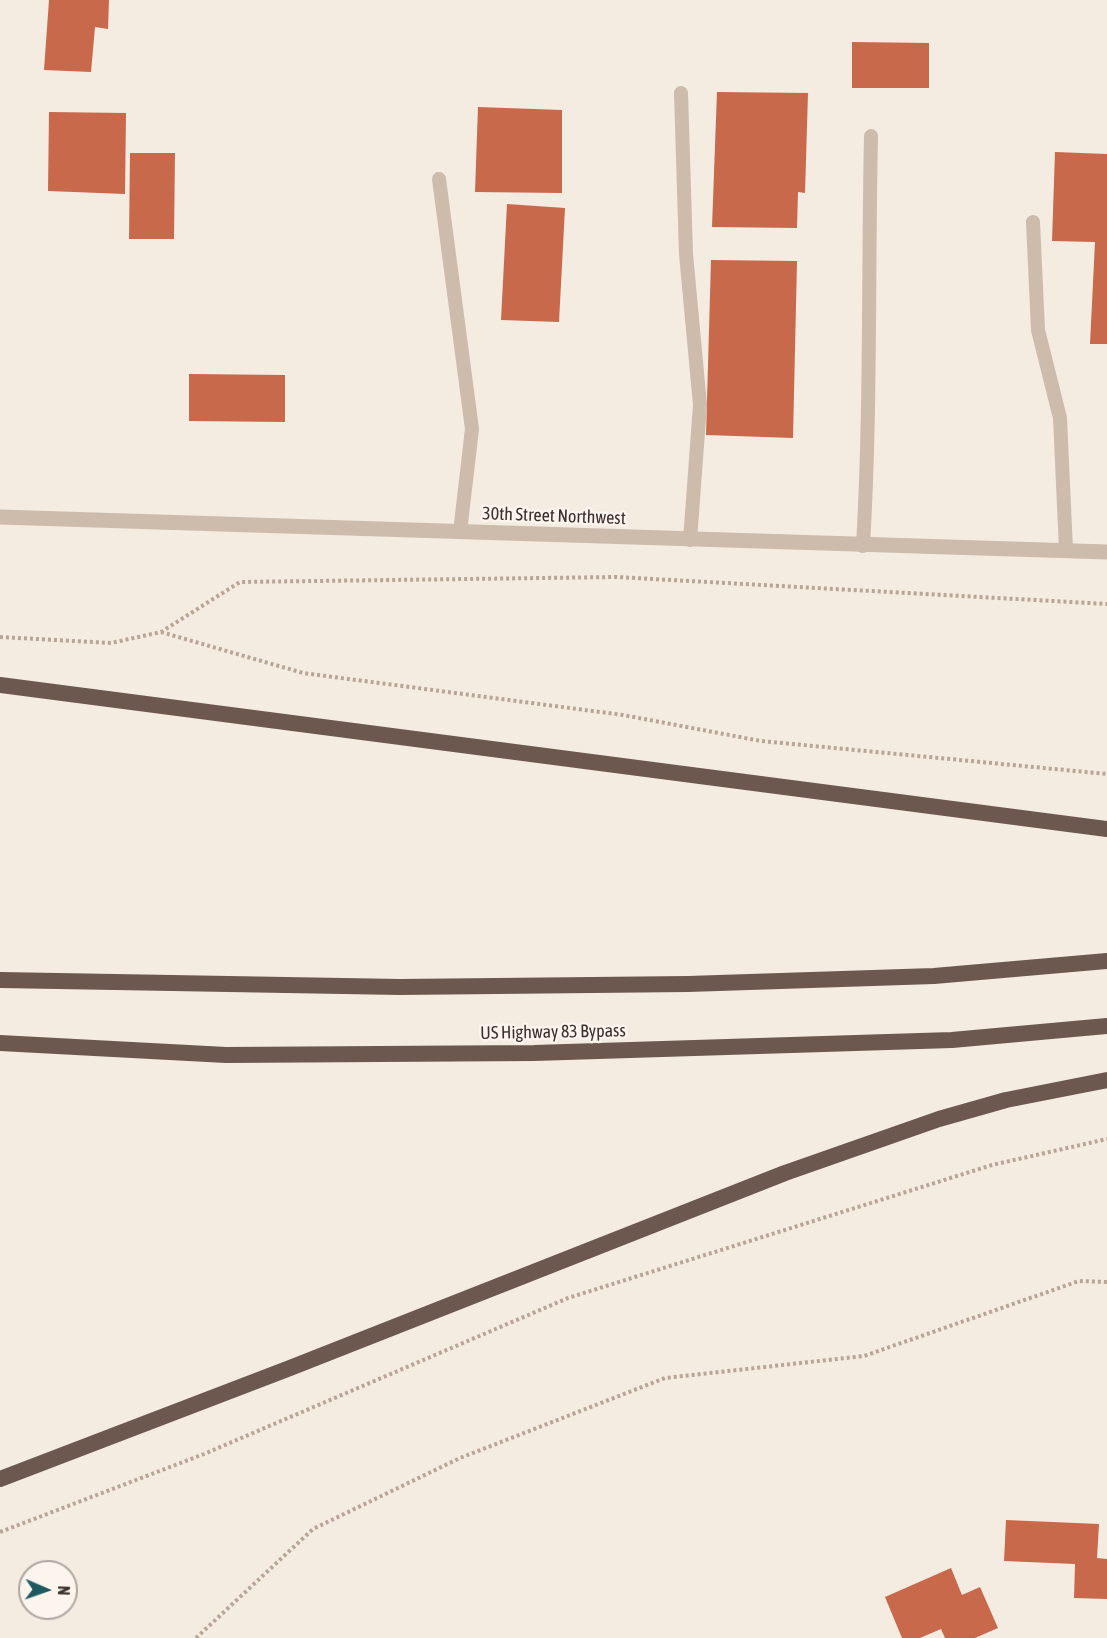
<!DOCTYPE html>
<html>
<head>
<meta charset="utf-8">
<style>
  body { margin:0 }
  #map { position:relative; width:1107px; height:1638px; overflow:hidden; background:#f4ebe1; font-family:"Asap Condensed",sans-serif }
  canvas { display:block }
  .north { position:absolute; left:18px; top:1560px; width:60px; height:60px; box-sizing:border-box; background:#fbf5ee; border:2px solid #aea6a0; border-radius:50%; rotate:92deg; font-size:16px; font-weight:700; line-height:24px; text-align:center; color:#3b302b }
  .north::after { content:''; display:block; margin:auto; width:21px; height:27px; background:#1f5a5e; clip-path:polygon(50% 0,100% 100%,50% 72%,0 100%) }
</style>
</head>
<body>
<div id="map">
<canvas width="1107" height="1638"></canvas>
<div class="north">N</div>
</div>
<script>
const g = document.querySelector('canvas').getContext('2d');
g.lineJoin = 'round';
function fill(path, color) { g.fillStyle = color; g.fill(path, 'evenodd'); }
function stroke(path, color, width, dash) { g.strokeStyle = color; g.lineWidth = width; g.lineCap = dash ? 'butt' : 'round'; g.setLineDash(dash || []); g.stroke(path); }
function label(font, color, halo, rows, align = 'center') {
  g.font = font + ' "Asap Condensed",sans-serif'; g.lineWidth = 5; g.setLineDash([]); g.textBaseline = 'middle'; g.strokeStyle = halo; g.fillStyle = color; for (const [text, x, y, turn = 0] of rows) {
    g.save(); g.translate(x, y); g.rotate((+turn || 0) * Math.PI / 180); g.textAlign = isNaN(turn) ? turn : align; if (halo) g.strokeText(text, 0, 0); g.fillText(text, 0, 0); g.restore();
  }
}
const building = new Path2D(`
  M49,0h60l-1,29 -13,-2 -4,45 -47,-2z
  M852,42l77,1v45h-77z
  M717,92l91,1 -3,100 -7,-1 -1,36 -85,-1z
  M478,107l84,3v83l-87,-1z
  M49,112l77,1 -1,81 -77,-3z
  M1055,152l52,2v190h-17l5,-102 -43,-1z
  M130,153h45l-1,86h-45z
  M507,204l58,4 -6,114 -58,-2z
  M711,260l86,1 -4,177 -87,-3z
  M189,374l96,1v47l-96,-1z
  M1006,1520l93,4 -2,34 10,1v40l-33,-1 1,-34 -71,-3z
  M951,1568l11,27 18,-8 18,41 -23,10h-30l-4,-9 -21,9h-18l-17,-41z`);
const path = new Path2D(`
  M161,632l142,41 320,42 138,26 346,33
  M0,637l111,6 50,-11 79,-50 377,-5 490,27
  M0,1532l204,-78 364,-156 424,-133 115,-26
  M196,1638l117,-109 147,-71 205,-80 199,-22 215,-75 28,1`);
const service = new Path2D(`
  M681,93l5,161 14,151 -10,135
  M439,179l33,250 -12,103
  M1033,222l5,108 22,88 6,132
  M863,546c8,-137 5,-273 8,-410`);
const minor = new Path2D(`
  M0,517l1107,35`);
const trunk = new Path2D(`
  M0,685l1107,144
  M0,980l400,7 288,-3 246,-8 173,-15
  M0,1043l226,12 308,-2 418,-13 155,-14
  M0,1479l290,-111 495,-195 154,-54 67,-19 101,-20`);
const streetNames = [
  ["30th Street Northwest",554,516,2],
  ["US Highway 83 Bypass",553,1032,-1]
];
fill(building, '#c8694b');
stroke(path, '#b9a596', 4, [3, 3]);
stroke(service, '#cdbbac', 14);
stroke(minor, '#cdbbac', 15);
stroke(trunk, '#6c584f', 16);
label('18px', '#3b302b', '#fbf5ee', streetNames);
</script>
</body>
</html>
